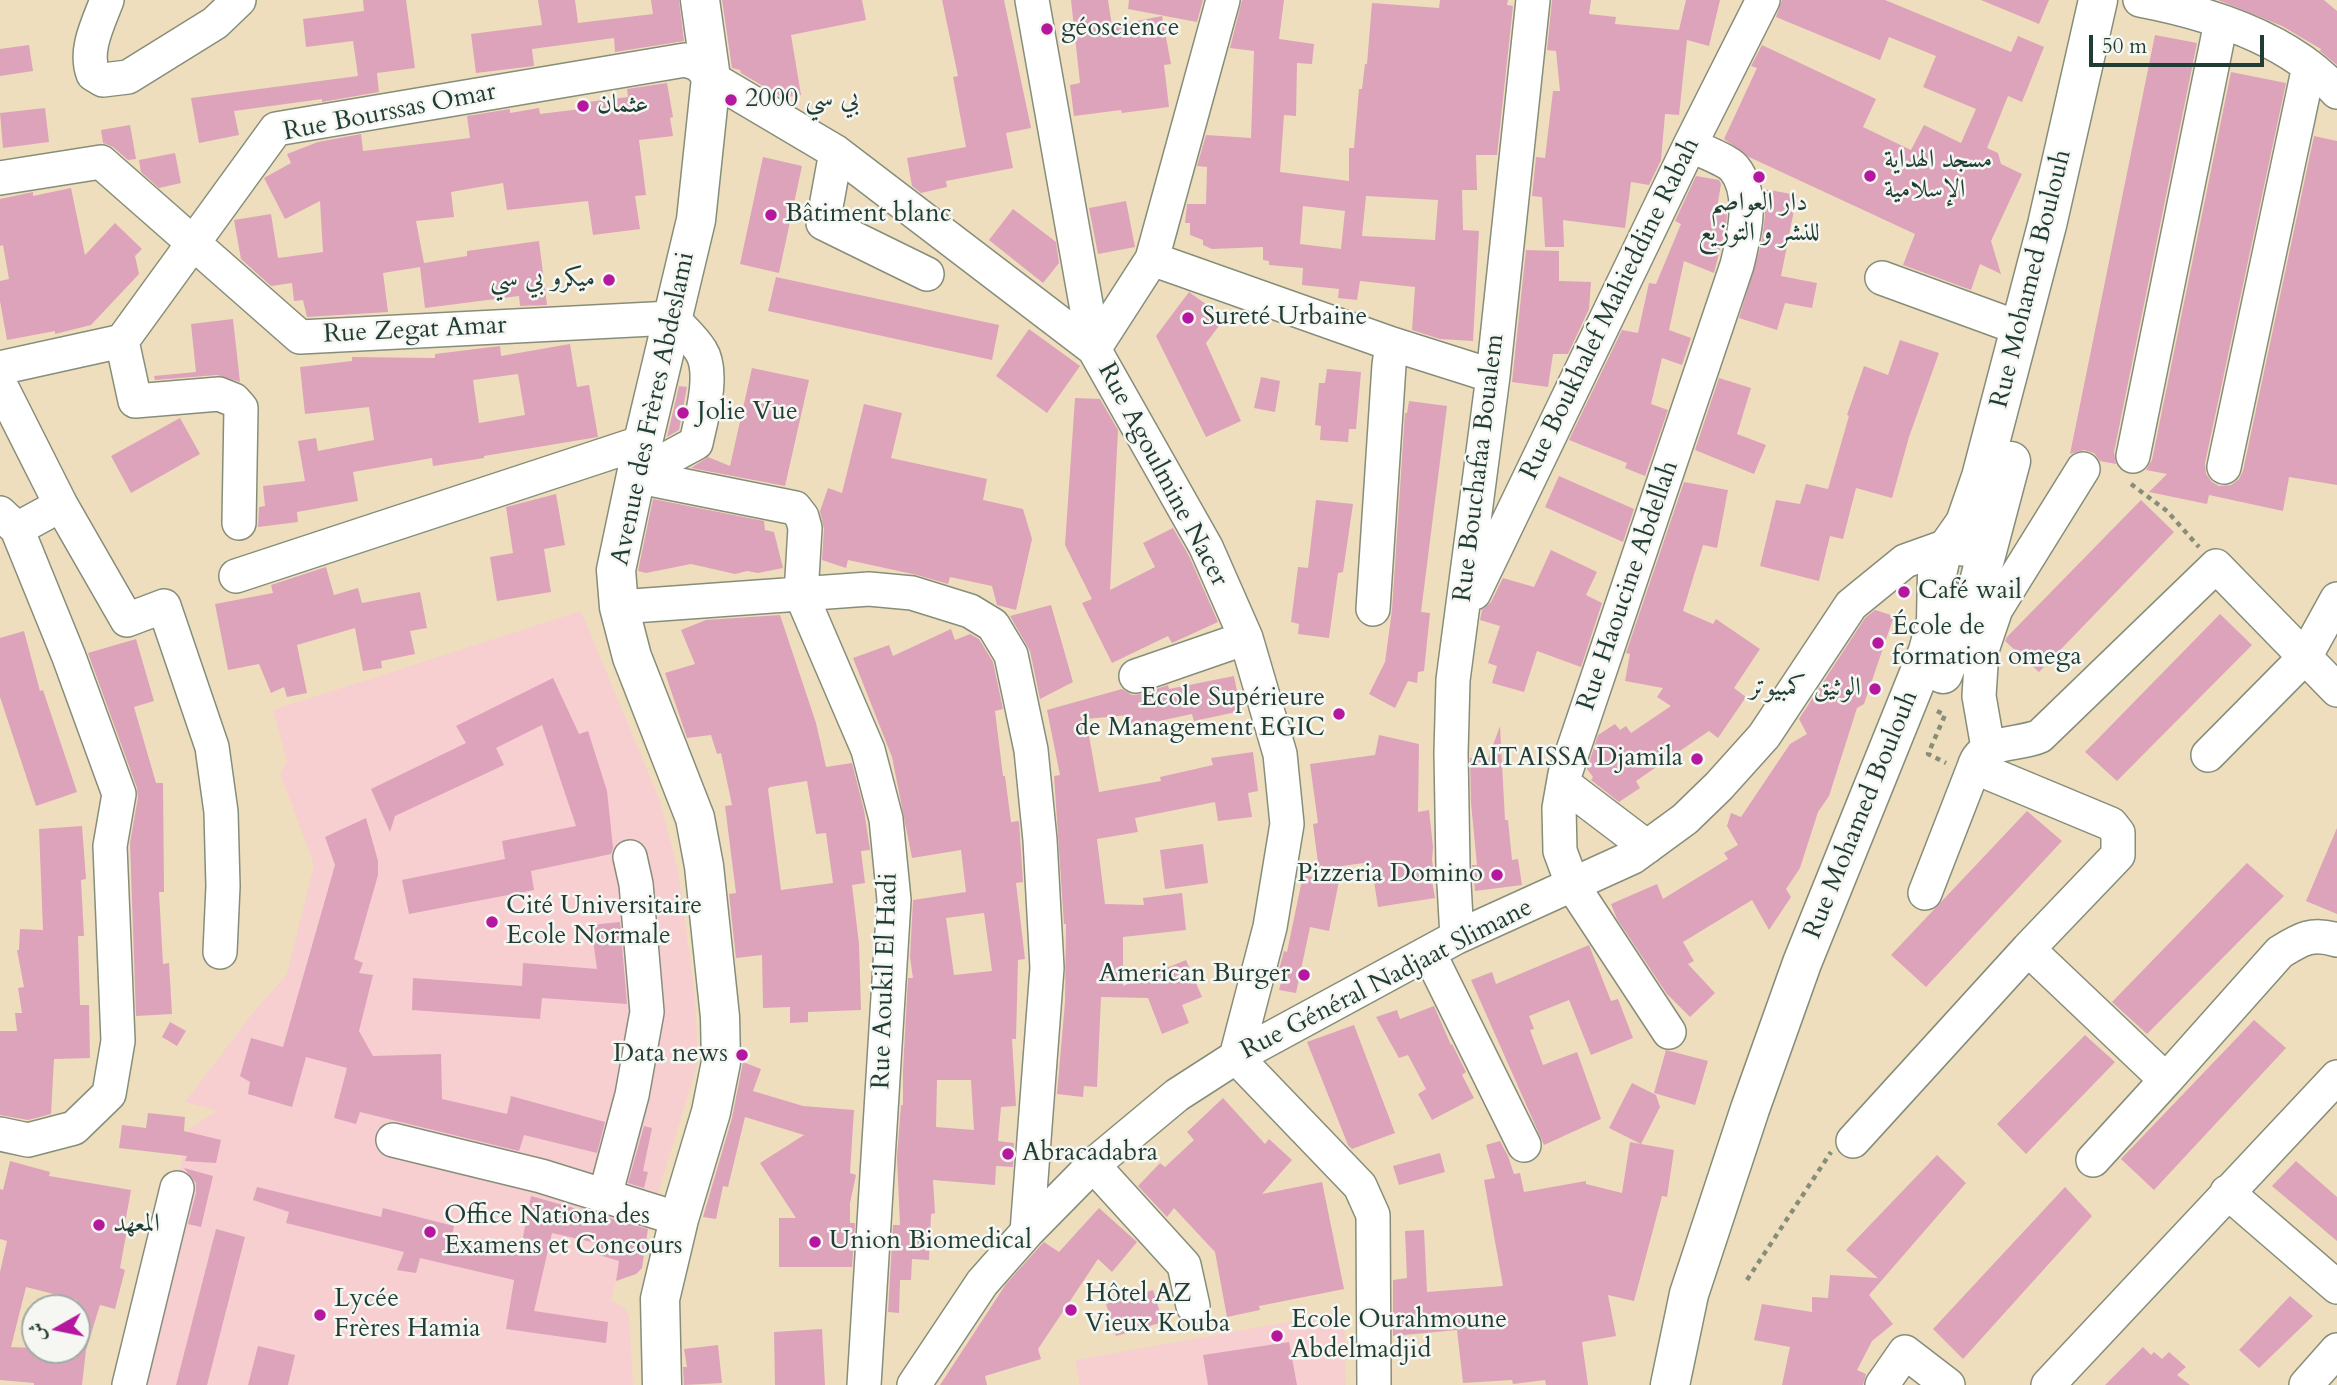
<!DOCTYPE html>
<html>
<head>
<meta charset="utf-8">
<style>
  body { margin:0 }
  #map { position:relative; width:2337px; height:1385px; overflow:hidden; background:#eedebe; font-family:Cardo,Amiri,serif }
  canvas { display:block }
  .north { position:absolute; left:21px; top:1294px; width:70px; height:70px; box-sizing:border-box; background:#f6f6f2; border:2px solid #a0aca6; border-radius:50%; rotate:261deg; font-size:19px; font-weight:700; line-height:28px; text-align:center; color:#1f3d34 }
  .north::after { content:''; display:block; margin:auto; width:24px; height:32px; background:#b5179e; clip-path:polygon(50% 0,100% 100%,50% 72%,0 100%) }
  .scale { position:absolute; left:2089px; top:35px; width:175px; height:32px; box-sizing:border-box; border:4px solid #1f3d34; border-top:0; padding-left:9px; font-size:21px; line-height:24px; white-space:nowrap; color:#1f3d34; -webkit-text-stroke:5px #f6f6f2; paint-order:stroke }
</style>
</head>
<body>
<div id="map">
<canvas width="2337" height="1385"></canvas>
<div class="north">ش</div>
<div class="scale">50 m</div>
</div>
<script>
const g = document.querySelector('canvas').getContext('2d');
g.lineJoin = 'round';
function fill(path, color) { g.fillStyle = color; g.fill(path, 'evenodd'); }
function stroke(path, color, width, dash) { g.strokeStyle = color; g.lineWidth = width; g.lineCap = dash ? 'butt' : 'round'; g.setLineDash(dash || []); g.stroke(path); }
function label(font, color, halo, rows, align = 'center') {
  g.font = font + ' Cardo,Amiri,serif'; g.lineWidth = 5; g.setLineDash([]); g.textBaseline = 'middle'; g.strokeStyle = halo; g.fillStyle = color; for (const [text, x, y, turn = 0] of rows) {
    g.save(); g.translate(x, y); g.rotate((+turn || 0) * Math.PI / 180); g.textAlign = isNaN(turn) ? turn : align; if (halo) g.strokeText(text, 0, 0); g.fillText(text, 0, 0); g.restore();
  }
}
const built = new Path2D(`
  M581,611l79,190 18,69 17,125 3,67 -50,164 -6,42 -6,6 -9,3 -10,-1 -6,25 13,6 5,9 4,69h-492l26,-161 22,-95 28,-18 -32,-9 67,-88 35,-40 27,-109 -34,-92 7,-12 -14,-51z
  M1344,1312l2,73h-266l-5,-25z`);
const building = new Path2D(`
  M363,0h43l9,68 -38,5 2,19 -57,10v-3l-88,12 5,24 -40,8 -8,-45 167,-22 -5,-35 -47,6 -3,-28 61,-8z
  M538,0h37l3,23 75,-9 -2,-14h28l5,41 -69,11 -1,-14 -82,11 2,17 -58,7 -5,-39 71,-9z
  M722,0h140l4,20 -75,15 10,60 -18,3 -42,-25 -1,-3 -8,-2z
  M942,0h62l27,128 -25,5 7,35 -67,13 1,6 -26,6 -9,-7 -5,-28 59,-11 -13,-70 5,-1z
  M1071,0h37l4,26 50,-10 9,48 -7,1 5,42 -47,6 -1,-3 -47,6 -4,-31 10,-2z
  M1129,0h74l-6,22 -69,-13z
  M1242,0h42l-5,39 35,5 -2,20 -15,-1 -1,53 -12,-1 -4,57 69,9v-33h5l5,-59h3l3,-25h2l5,-61 67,5 1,-8h68l-1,5 6,1 -16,149h-21l1,35h-15l1,40 16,1 -6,110 -33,-2 -28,-9 3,-43 -55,-6 -3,19 -19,-2 1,-9 -37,-4 1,-17 -34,-3v-4l-6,-1v-13l-51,2 -9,-4v-5l-13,-5v-12h-5l2,-19h19l1,-37 -10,-1 9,-31 45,3 3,-87 -24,-3zM1366,196l72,4 -3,40 -73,-4zM1303,206l42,5 -4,38 -41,-5z
  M1552,0h39l-2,14 27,3 -1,7 64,6 7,-30h34l-11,46 -22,-6 -8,75 -14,-1 -4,46 -12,25 -18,-3 -6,46 -62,-8 1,27h-19l-3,-50 -10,-1 4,-39 9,1 8,-67h7l-4,-40 -9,-1z
  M1782,0h103l126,52 7,-16 26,11 -22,55 -14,-6 -21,52 11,5 3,11 21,10 -31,67 10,33 -21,-10 -9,26 -68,-25 12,-31 -166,-77 -25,-18 33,-71 -6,-2 11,-21 114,54 -13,28 48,23 13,-25 37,18 15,-34 -53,-22 13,-31 -47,-19 -9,23 -104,-43z
  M1981,0h68l-10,24z
  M2218,0h106l13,11v54l-17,-14 1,-2 -39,-23z
  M2155,35l42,8 -83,409 2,12 -16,-3 -6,-8 -10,-3 -14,4z
  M29,45l4,26 -33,5v-27z
  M2231,72l55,11 -81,380 1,11 6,8 7,4 12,-1 8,-6 4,-8 71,-335 23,5v344l-48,-8 -6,34 -74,-16 -2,9 -58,-12 18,-18 -21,-4 6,-10z
  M667,83l6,34 -3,1 3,18 -34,4 7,55 -11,1 5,33 -47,6 -5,-34 -81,9 -4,-27 -52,9 3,25 -38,4 8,42 43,-7v-5l72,-10 8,64 -27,1 -1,-10 -94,12 -5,-41 -37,6 5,39 -81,5 -4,-17 -9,1 -2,-18 -21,3 -30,-27 -7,-39 37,-6 7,44 45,-6 -3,-51 -35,18 -21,-41 27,-15 -4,-9 31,-12 43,-8 2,17 107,-13 -3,-22 43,-7v4l29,-5 1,6 49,-6 -1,-6 40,-5 -1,-8z
  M45,108l4,34 -46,6 -3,-35z
  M130,125l6,34 -8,1 -15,-13 -10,-4 -2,-13z
  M175,153l6,30 -22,5 -18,-16 -2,-12z
  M763,157l39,9 -23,107 -39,-9z
  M1696,176l23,4 2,4 -4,24 10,5 -1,13 -12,47 -30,-12 -15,69 22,8 -9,27 -20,-7 -11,46 17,6 -23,66 -20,-8 2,-5 -58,-23 53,-110 16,3 11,-50 7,1 25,-60 -6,-3z
  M71,188l14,67 30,-32 27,26 -7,7 4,18 -48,51 -36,9v-3l-48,9 -7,-39v-20l9,-2 -6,-34 -3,1v-47l33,-7v4z
  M1764,189l33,6 -16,81 36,7 -5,25 -27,-5 -8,27 -38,-12 22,-73 4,-29z
  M1126,201l9,46 -37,7 -9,-46z
  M1013,209l43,33 3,21 -16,20 -54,-43z
  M1526,250l33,1v30l32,1 -2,27 -21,45h-15l-5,33 -36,-5z
  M776,277l223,48 -7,35 -224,-49z
  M1189,292l36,26 -19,25 35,78 -35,16 -50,-101z
  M233,319l7,63 -23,-7 -62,5 -1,-4 42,-4 -5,-48z
  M1029,329l51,37 -33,47 -51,-37z
  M1900,340l39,13 -30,84 -17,61 -36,-10 -13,51 -13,-3 -11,45 -59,-15 16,-66 24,4 6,-20 22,5 21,-73 -2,-1 17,-49 24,9z
  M570,344l7,43 12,-2 9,52 -114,19v2l-51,8 -1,-8 -79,14 5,29 -61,11 1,10 -40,5 1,-20 6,-1 -2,-20 42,-5 -7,-40 18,-3 2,13 56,-11 -5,-33 -64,7 -5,-47 52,-6v-4l83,1v-4l65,-8 1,10zM518,374l7,41 -46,8 -6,-43z
  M752,368l57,12 -24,106 -94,-18 17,-11 22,9z
  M1327,369l34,3 -5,57h-7l-1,13 -28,-2 1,-14 -6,-1 4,-42h6z
  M1261,377l19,4 -5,31 -21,-4z
  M1719,378l32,10 -14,46 29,11 -12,29 -59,-24z
  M679,386l8,1 -8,43 -12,7z
  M1075,398l25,1 18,31 -8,160 45,-23 -12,-24 30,-15 16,28 29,66 -46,21 -4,-7 -56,27 -30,-60 10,-4 -27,-54z
  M1409,401l38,5 -26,206 9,1 -6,58 -6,1 -1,11 -9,-2 -13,27 -26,-14 16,-32 7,-52 13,-197h2z
  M864,404l38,9 -11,45 96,21 -4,21 40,9 9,30 -16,71 -19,-5 -5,-19 -42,-9 -2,7 -31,-9 -69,-15 -2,8 -24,-8 2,-31 -4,-18 8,-23 14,5z
  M180,418l20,36 -69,39 -20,-37z
  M1559,476l75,33 -11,33 -78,-35z
  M1684,482l44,8 -11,58 -14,-3 -20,66 30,13 3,-5 44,30 -26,39 12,9 -28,41 -9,-7 -73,50 4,7 -21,14 -28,-22 2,-3 -6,-8 11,-34 17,-11 5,6 6,-4 5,7 40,-27 -14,-9 6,-9 -38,-7 5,-27 -4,-1z
  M556,494l9,51 -21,4 7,43 -54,9 -7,-44 23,-4 -7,-46z
  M653,499l111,22 1,9 9,2 9,36 -25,5 -11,-2 -12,3 -44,-10 -45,9 -8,-2z
  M1316,500l37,4 -10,68 -5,1 -9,65 -31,-4 1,-10 -8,-2 7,-55 10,1z
  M2141,500l33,32 -135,140 -34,-31 2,-4z
  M1551,550l46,22 -11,23 16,8 -21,64 -44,-16 -13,41 -32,-9 5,-17 -9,-3 12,-37 -20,-6 2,-10 9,-8 12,-24 31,9z
  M326,567l8,28 24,-7 4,15 58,-11 7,36 -17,3 5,23 -34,7 1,7 -19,3 -8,-43 -58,17 10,48 -20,4 -3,-10 -13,6 -12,-29 -31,6 -13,-66 58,-11 -2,-8z
  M1051,605l22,77 -33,17 -10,-48 -20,-35z
  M1875,610l19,6 -30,88 -7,4 -28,88 -11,16 -18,56 -14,21 5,8 -22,33 -17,-30 -69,42 11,19 -6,3 27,29 -25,24 -23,-23 -50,-75 -6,-15 46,-20 6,15 65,-40 -4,-6 14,-8 -11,-19 4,-13 10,4 49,-73 17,-10 -8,-15 66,-101z
  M2220,614l32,31 -135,136 -32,-29z
  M780,615l36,108 10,44 26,-4 12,47 6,40 -9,1 4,32 -13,2 7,59 2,66 -53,2v10l-18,1v-16l-27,1 -1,-53 -26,3 -7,-64 7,-1 -11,-87 7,-1 -11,-52 -4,1 -6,-19 -24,3 -22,-65 30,-9 -14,-34 25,-10zM807,781l9,53 10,-1 7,50 -52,7 -13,-101 2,-2z
  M951,629l4,11 15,-6 9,5 14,23 10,47 -8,2 8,65h2l6,46 8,-1 4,61 -7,1 9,76 -7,1 -2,79h-4l4,67 -15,1 -3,34 16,2 -1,24 -17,-1 -1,19 -62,-5 2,33 -4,1 -2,46 -17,-1 -1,21h-11l-1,33 -11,-1 5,-87h7l-3,-68 4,-52h2v-35l5,-92h5l-3,-21 3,-57 53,-8 -5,-42 -49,8 -20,-101 -39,-99 36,-13 4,11zM984,913l8,58 -38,4 -8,-57zM937,1080h34l3,50 -38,-3z
  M24,631l16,60 3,-1 34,102 -41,14 -36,-109v-59z
  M136,639l18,62 -20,6 22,76h7l1,109h-5l4,72 6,-1 3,51 -36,2 -6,-173 8,-46 -1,-9 -49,-135z
  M1234,676l7,35 -47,10 -2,-7 -61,13 -3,-12 -42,4 13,73 62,-11 -1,-4 53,-12 -2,-7 42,-6 5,39 -10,2 4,24 -34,4 -3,-19 -80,16 3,14 -41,7 8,65 39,1 -1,-7 39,-5 4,37 -63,7v49l63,-26 16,37 -20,8 7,18 -27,11 -14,-36 -47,-1 -4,90 -13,-1 -1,11 -26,-3 8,-92 1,-78h-2l-10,-148 6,-1 -13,-65 75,-21 10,6 10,-1 26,-9 1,4z
  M553,678l26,56 9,-3 19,60 6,57 -2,6 -80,17 3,19 -125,24 -7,-34 103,-21 -3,-18 74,-15 -34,-101 -46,23 8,17 -109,51 -5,16 -19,-43 95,-46 -10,-17z
  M1500,726l5,94h3l4,40 6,-1 4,26 -47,6 -3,-26h5l-6,-62 -1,-45 18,1z
  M1379,735l40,9 -1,68 11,-2 4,37 -1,13 3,21h-3l3,17 -57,9 -7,-45 -29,4 -13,65 -19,-4 -14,66 -17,-3 4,-16 -5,-1 6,-22 3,1 16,-77 17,4 -7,-55 5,-1 -8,-59 65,-9z
  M2027,811l35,30 -136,146 -35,-32z
  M366,818l12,43v14l-24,84 9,4 -4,10 14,2 -14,56 14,25 68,-2 1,45 65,15 4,-18 94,26 -8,31 -73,-18 -5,16 -159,-39 -4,12 -22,-6 13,-50 -41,-11 -14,50 -44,-13 2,-12 -10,-6 11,-38 32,9 52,-182 -10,-28z
  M82,826l4,53 -5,1 3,56h-6l2,69h9l1,53 -36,1 -3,55 -23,6 -28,-5v-84h17l-2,-18h7l-4,-25 6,-1 -7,-37h2l1,-21 23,1 -4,-101z
  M2337,828v86l-31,-13z
  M1203,844l5,39 -43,6 -5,-39z
  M2247,863l37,33 -137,138 -35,-32z
  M620,922l7,82 -85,-6 -2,21 -128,-9 1,-32 109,8 1,-23 74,6 -6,-44z
  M1589,945l22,56 7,-2 15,39 -42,17 -22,-55 -40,16 5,13 -4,1 13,35 34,-13 24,67 -57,26 -73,-165 21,-8 4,12z
  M1434,1006l17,39 1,-1 14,28 -4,3 12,23 -42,22 -14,-26 8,-5 -18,-34 -9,3 -23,-41 21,-7 3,9z
  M2254,1020l32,28 -132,142 -33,-31z
  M170,1022l16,9 -9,15 -15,-9z
  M1354,1025l41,108 -43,16 -4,-4 -41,-103z
  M2085,1035l30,27 -89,92 -29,-30z
  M1666,1050l42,11 -13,44 -41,-12z
  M743,1062l18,7 -8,22 50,15 51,4 -4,63 6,2 -6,28v20h5l-3,44h-73v-49h17l-36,-55 44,-28 -59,-18 -17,70 -5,-1 -7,33 -13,-2 29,-99z
  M1632,1083l24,12 4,12 -19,37 33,6 -7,47 -5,-1 -28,105 -26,-6 8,41 -34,6 6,43h-42l-1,-5 -32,4 -1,-4 -49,3 -6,-53 -64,6v-56l14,-2 -2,-47 19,-1 3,62 76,-6 -19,-106 11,-2 -9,-33 14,-4 8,15 6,18 6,-1 4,19 62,-11v3l36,9 8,-51 11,2 -32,-16z
  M1223,1098l42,46 4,-5 23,21 -30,34 60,-12 22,107 -85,17 1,4 -33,7 -12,-65 -41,-44 -7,9 -29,-31 22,-23 5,4 29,-27 -7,-8z
  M148,1113l37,4 -1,14 37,9 -5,23 -31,-2 2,-5 -68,-8 3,-23 24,3z
  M644,1126l8,2 -9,43 5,1 -4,16 -16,-5z
  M1440,1153l5,19 -46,13 -6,-19z
  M1937,1155l29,28 -97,112 24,29 -21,17 -15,29 9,4 -3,11h-81l8,-38 -36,-7 8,-36 50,8v-15l16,1 2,-23 48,3 -32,-28z
  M10,1161l40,11 -1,4 82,14 -7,39 3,1 -7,38 5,2 -10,39 -15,-4 -14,45 -4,35h-48v-2l-34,-3v-108l7,-31 -7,-2v-50l3,1zM26,1287l51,13v50l-66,-3z
  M2296,1161l41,36v44l-65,-55z
  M184,1168l29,8 -12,51 -13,-3 8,-31v-10z
  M257,1187l124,30 2,-9 71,18 -2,10 68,16 11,-56 117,33 -6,39 -6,6 -20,7 3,-20 -20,-6 2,-11 -49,-11 -18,78 74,11 -2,21 -100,-14 8,-49 -94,-22 -4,15 -19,-3 7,-18 -118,-29 3,-11 -36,-12z
  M2065,1187l27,29 -129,143 -30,-30z
  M1099,1208l38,34 -25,30 -14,-13 -60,90 3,10 -56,17 2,9h-47l66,-101 35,-39 3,-3 15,10z
  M216,1229l29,8 -38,148h-31z
  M1153,1290l10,32 -47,14 -10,-32z
  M2290,1296l23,20 -54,52 -20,-18z
  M822,1329l3,56h-50l-1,-53z
  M1289,1342l8,43h-89l-5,-30z
  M718,1345l4,38 -38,2 -1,-18h4l-3,-18z
  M258,1346l37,9 -7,30h-40z
  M2143,1347l8,8 3,-3 8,7 7,-7 17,15 -9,8 13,10h-85z`);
const path = new Path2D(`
  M2131,484l36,27 32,36
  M1937,711l8,4 -17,39 18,9
  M1747,1280l84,-128`);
const minor = new Path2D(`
  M107,0c-9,24 -23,50 -14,74l10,6 25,-3 87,-54 24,-23
  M1032,0l62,349
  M2140,0c68,13 150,39 197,92
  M836,152l-13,71 104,51
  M0,178l101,-16 199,175 372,-19c9,10 22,21 29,33 14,22 0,68 -5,92l-61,33
  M1152,259l240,85 101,32
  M1882,278l137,50
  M122,341l13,60 84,-7 15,6 7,8 -2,115
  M1094,349l58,-90 71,-259
  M0,368l122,-27 154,-212 409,-69 13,4 13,14 125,74 258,197 112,198 40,91 34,116 7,70 -17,103 -34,130
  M0,384l61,121 -44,24
  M2133,456l88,-434
  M2224,467l85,-401
  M635,476l160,32 7,9 3,11 -4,66 67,156 18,69 8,81 -30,485
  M61,505l66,115 37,-14 48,141 9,65 2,74 -3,66
  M0,513l17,16 52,128 50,137 -9,52 8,195 -9,53 -35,34 -46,12 -28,-6
  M236,576l407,-134
  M1474,593l216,-448 73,-145
  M619,607l250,-18 43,4 58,18 23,14 18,30 20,95 9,90 7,128 -20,264
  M1373,609l16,-244 3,-21
  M1136,676l110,-38
  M2337,690l-121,-124 -176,170c-22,10 -58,3 -66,31l137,57 7,9v22l-90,94 138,131 114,-128c21,-13 32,-20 57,-12
  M1988,748l-9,-52 3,-46 14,-41 87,-140
  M2208,755l97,-98 32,-58
  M1564,784l83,63
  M1925,893l49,-126
  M1457,937l-4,-71 -2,-113 2,-73 40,-304 40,-376
  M1429,953l95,192
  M1669,1032l-96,-146 -13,-35 -1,-43 6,-34 172,-509c7,-29 18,-71 -3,-97 -7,-8 -34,-18 -44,-23
  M1236,1057l124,129 13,29 1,170
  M393,1140l148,36 138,43
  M1853,1141l175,-192
  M2093,1160l73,-80
  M1093,1165l91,100 9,41
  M2227,1192l110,95
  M605,1196l27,-101 15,-83 -11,-128 -6,-27
  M129,1385l48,-197
  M914,1385l68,-102 45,-51 66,-67 84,-70 59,-38 221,-120 176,-80 52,-38 34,-33 45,-50 87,-131 54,-44 42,-15 16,3
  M1882,1385l23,-33 43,33
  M2048,1385l289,-308
  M2306,1385l31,-35`);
const major = new Path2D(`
  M1943,674l33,-81 35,-132
  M662,1385l-2,-86 19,-80 32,-107 10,-50 -1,-45 -16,-151 -9,-48 -63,-161 -13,-50 -3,-37 27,-128 53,-222 15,-142 -11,-78
  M1670,1385l19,-91 61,-185 52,-146 126,-312 8,-30 1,-47 4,-17 24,-34 16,-46 66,-252 51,-225`);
const markers = [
  [1047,29,7,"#b5179e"],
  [731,100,7,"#b5179e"],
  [583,106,7,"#b5179e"],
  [1870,176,7,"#b5179e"],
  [1759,177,7,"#b5179e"],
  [771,215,7,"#b5179e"],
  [609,280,7,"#b5179e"],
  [1188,318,7,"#b5179e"],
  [683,413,7,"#b5179e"],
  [1904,592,7,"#b5179e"],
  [1878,643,7,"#b5179e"],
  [1875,689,7,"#b5179e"],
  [1339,714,7,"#b5179e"],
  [1697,759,7,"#b5179e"],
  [1497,875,7,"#b5179e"],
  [492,922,7,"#b5179e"],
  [1304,975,7,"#b5179e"],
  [742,1055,7,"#b5179e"],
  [1008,1154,7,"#b5179e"],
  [99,1225,7,"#b5179e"],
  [430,1232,7,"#b5179e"],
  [815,1242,7,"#b5179e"],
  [1071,1310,7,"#b5179e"],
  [320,1315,7,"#b5179e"],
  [1277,1336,7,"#b5179e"]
];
const poiNames = [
  ["géoscience",1061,29],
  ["بي سي 2000",745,100],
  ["عثمان",597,106],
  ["مسجد الهداية",1884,161],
  ["الإسلامية",1884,191],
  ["دار العواصم",1759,204,"center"],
  ["للنشر و التوزيع",1759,234,"center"],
  ["Bâtiment blanc",785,215],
  ["ميكرو بي سي",595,280,"right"],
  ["Sureté Urbaine",1202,318],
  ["Jolie Vue",697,413],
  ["Café wail",1918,592],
  ["École de",1892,628],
  ["formation omega",1892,658],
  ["الوثيق كمبيوتر",1861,689,"right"],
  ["Ecole Supérieure",1325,699,"right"],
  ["de Management EGIC",1325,729,"right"],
  ["AITAISSA Djamila",1683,759,"right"],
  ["Pizzeria Domino",1483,875,"right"],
  ["Cité Universitaire",506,907],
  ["Ecole Normale",506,937],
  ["American Burger",1290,975,"right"],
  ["Data news",728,1055,"right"],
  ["Abracadabra",1022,1154],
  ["Office Nationa des",444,1217],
  ["Examens et Concours",444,1247],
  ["المعهد",113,1225],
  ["Union Biomedical",829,1242],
  ["Hôtel AZ",1085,1295],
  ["Vieux Kouba",1085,1325],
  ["Lycée",334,1300],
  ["Frères Hamia",334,1330],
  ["Ecole Ourahmoune",1291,1321],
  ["Abdelmadjid",1291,1351]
];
const streetNames = [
  ["Rue Bourssas Omar",390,113,-11],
  ["Rue Mohamed Boulouh",2032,279,-76],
  ["Rue Boukhalef Mahieddine Rabah",1611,309,-64],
  ["Rue Zegat Amar",415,331,-3],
  ["Avenue des Frères Abdeslami",654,409,-78],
  ["Rue Bouchafaa Boualem",1480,468,-83],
  ["Rue Agoulmine Nacer",1162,475,62],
  ["Rue Haoucine Abdellah",1629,586,-71],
  ["Rue Mohamed Boulouh",1862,815,-68],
  ["Rue Général Nadjaat Slimane",1387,980,-27],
  ["Rue Aoukil El Hadi",886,981,-88]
];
fill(built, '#f7cfd0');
fill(building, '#dda3ba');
stroke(minor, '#868e79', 36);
stroke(major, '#868e79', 41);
stroke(path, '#868e79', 4.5, [5, 5]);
stroke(minor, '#fff', 33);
stroke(major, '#fff', 38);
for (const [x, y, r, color] of markers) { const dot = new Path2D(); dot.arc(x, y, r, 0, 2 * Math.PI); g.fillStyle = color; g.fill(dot); stroke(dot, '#f6f6f2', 2.5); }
label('26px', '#1f3d34', '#f6f6f2', poiNames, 'left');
label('26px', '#1f3d34', '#f6f6f2', streetNames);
</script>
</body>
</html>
